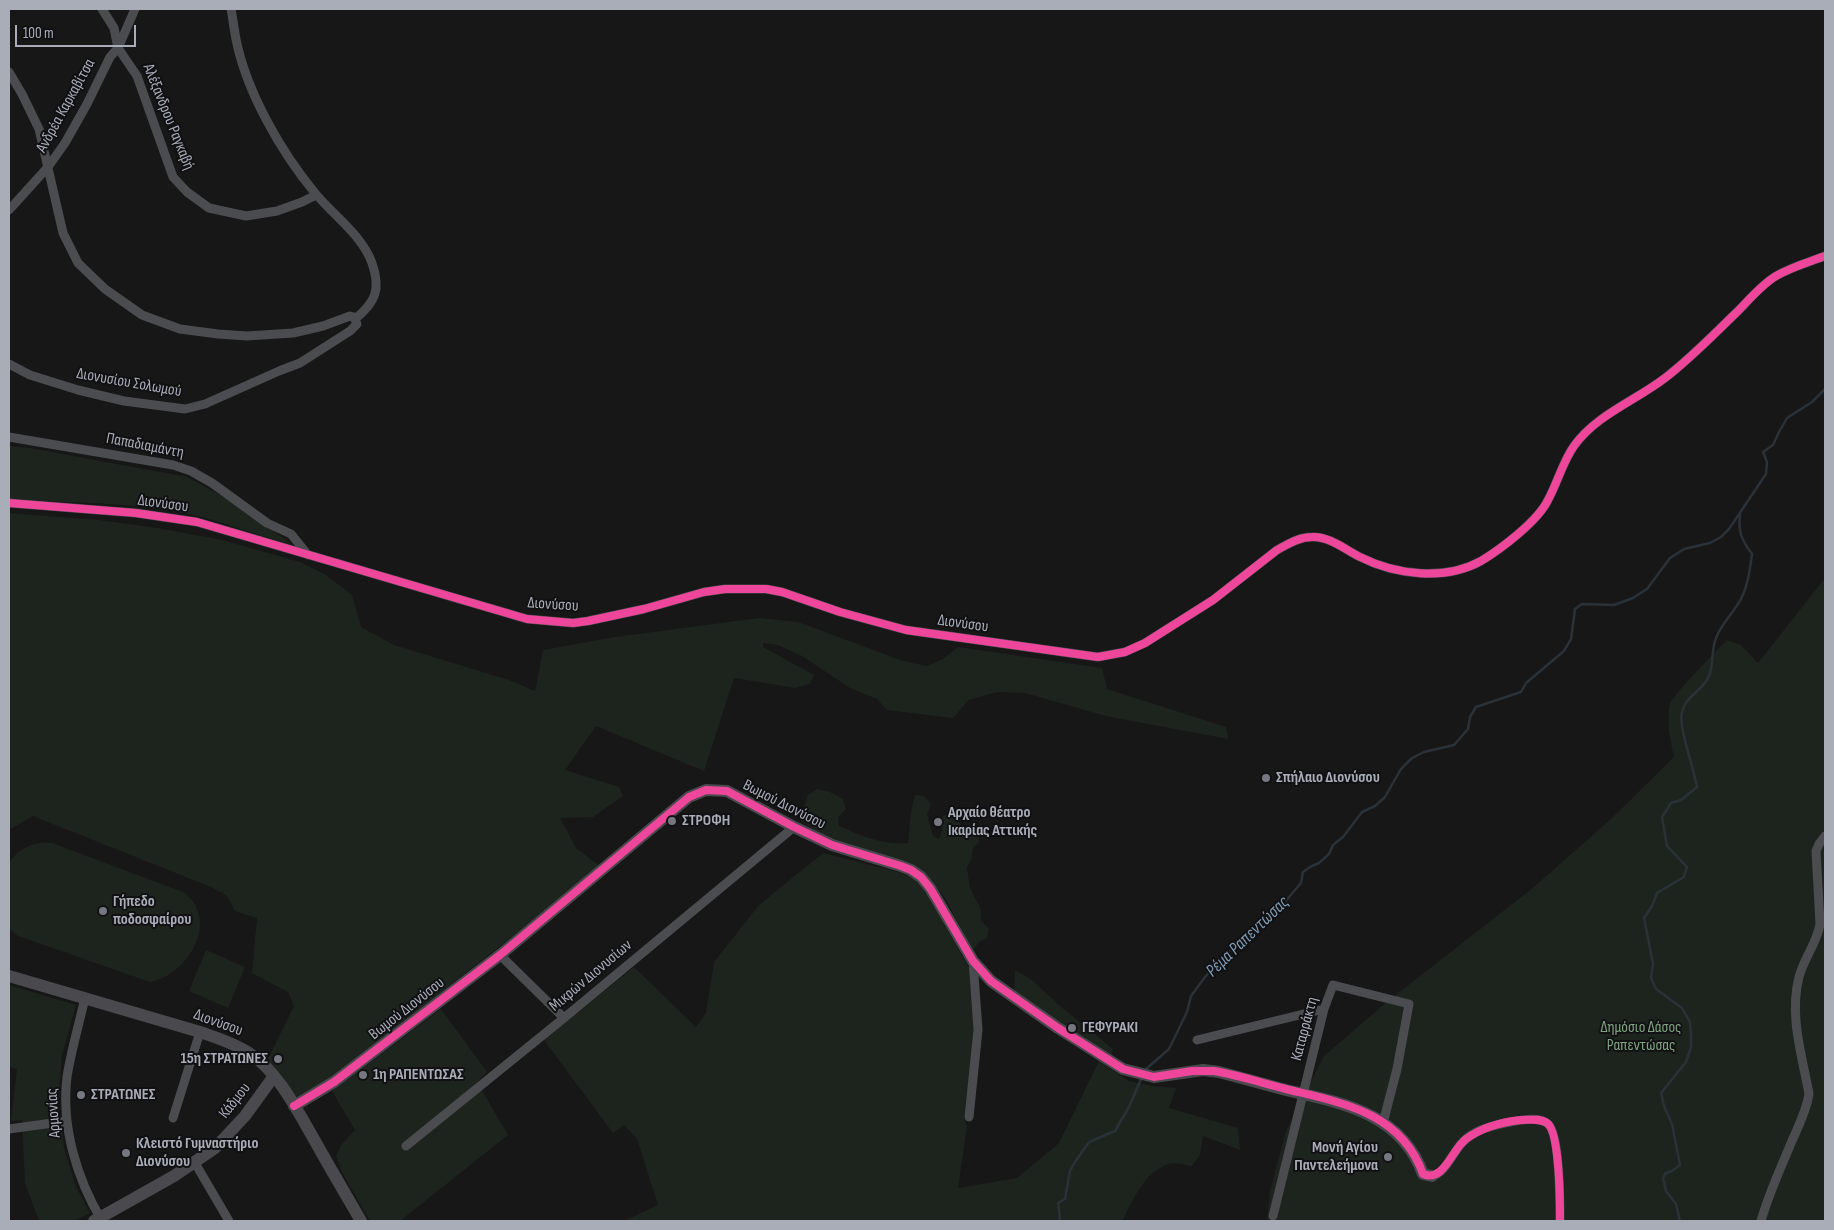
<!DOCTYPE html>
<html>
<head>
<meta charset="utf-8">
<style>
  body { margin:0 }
  #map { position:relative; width:1834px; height:1230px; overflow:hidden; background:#171717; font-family:"Sofia Sans Condensed",sans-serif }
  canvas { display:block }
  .frame { position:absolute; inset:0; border:10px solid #a8adb8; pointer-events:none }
  .scale { position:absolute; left:15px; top:25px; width:121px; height:22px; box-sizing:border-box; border:2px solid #a8adb8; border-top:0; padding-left:6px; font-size:15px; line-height:18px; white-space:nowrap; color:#a8adb8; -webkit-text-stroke:4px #111113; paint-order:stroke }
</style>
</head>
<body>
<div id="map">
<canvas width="1834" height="1230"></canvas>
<div class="frame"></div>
<div class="scale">100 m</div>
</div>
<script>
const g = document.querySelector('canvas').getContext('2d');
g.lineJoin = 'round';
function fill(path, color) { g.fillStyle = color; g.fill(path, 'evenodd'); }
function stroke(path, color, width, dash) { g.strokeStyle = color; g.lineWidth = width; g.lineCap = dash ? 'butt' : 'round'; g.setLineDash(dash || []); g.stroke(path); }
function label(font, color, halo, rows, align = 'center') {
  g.font = font + ' "Sofia Sans Condensed",sans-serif'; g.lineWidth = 4; g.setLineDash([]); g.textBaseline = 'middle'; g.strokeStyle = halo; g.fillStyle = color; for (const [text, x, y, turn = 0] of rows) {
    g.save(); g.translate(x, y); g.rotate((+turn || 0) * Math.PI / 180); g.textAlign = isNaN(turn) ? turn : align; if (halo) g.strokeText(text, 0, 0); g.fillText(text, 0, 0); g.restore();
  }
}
const green = new Path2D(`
  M9,446l21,2 157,29 33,18 72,49c-32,-7 -62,-20 -94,-28 -61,-14 -127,-13 -189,-17z
  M9,513l90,7 58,8 65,12 78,22 26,13 26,20 9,32 33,18 115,35 26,11 8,-41 72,-13 144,-19 39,4 105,39 24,5 16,-7 15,-12 144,21 5,21 119,38 2,12 -122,-23 -81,-23 -28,-1 -28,8 -16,18 -66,-8 -10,-11 -27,-11 -48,-32 -24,-11 -15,-2v4l51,28 -4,9 -15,4 -61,-10 -30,93 -108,-45 -31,44 54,17 4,9 -30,21 -33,1 16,30 25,19 -271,212 -36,19 -27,-37 27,-55 -6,-14 -36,-19 5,-55 -22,-7 -9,-16 -15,-8 -178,-71 -24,14z
  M1825,578v643h-558l3,-30 16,-60 38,-75 64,-55 146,-114 78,-69 62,-61c-4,-18 -8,-35 -4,-53 1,-7 49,-56 57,-64l14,5 17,18z
  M817,789l13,3 13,7 3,10 -8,8 1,9c23,10 43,19 69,17 2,-16 2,-33 7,-48l9,1 7,8 -4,11 6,21 6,3 3,-8v-14l6,-3 9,6 6,7 7,1 8,6 1,8 -6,6 -2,12 -4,8 3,20 11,22v11l8,7 -2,10 -8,4 -5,7 -8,-11 -21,-40 -13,-17 -107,-45 -25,-16 8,-25z
  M39,843h13l131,49c38,27 6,83 -33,90l-132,-46 -9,-7v-66c8,-12 16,-17 30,-20z
  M823,853l71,18 18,6 9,9 12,18 36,64 5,72 -10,78 3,8 -9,62 59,-10 42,-35 40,-82 30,20 23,5 24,2 -7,20 69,20 2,22 -37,-14 -3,19 -8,11c-7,-1 -17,-4 -23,-2 -25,7 -36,37 -47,57h-498l34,-16 -21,-66 -13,-14 -11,8 -69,-93 90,-73 62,60 10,-14 8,-51 45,-57z
  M206,950l39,17 -17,41 -39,-17z
  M1015,970l17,10 28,26 53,43 -3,9 -96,-68z
  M9,985l67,20 -14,50 -4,48 6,45 12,39 14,26 -16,8h-35l-14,-38 -3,-63 -11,1 6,-52 -8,-2z
  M441,1009l46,63 -10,10 31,53 -108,86h-30l-27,-47 -7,-18 6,-12 13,-14 -23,-39z`);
const stream = new Path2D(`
  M1145,1070l24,-21 18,-37 4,-16 14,-19 20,-22 53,-45 23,-27 2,-11 7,-5 9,-4 10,-9 4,-9 10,-8 19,-25 13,-6 10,-9 16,-28 11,-11 12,-6 30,-7 14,-16 2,-12 6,-10 45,-15 5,-9 38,-32 7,-12 4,-30 7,-5 32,1 19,-7 14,-9 23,-31 14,-9 26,-6 11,-6 8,-8 37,-55 1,-12 -4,-10 10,-7 6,-13 8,-14 25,-16 13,-13
  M1059,1221l1,-4 -2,-14 7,-4 5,-28 5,-9 14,-20 26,-11 14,-24 13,-30
  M1680,1221l-4,-17 -10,-13 -3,-13 3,-5 6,-2 8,-6 -8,-41 -8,-18 -3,-13 25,-31 5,-15v-12l-1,-13 -8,-14 -26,-19 -5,-11 2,-14 -9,-46 8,-12 5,-13 27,-16 3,-10 -20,-21 -5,-29 9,-14 10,-3 16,-13c-3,-19 -19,-60 -15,-75 4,-17 21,-21 27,-36 5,-12 2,-26 7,-38 5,-14 18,-26 25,-39 7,-14 9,-30 11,-45 -11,-15 -14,-22 -12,-41`);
const street = new Path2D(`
  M102,9l12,19 4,20 19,28 36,101 14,15 22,16 37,8 31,-5 25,-9 14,-7
  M231,9c2,10 3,20 5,30 10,52 45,113 79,154 18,22 47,42 57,70 9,26 4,39 -17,56
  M9,72l13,22 17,35 24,104 15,30 27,26 37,26 38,14 38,5 29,2 46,-3 30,-7 27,-10 4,1 3,7 -7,7 -50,32 -21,8 -74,33 -20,5 -61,-8 -46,-11 -48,-15 -21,-11
  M9,210l39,-43 17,-24 22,-39 23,-47 8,-9 17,-39
  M9,437l164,28 18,6 21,12 55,40 24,11 17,21
  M9,503l127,10 61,9 330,97 46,4 15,-2 56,-12 60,-17 21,-3h41l16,3 58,20 66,18 192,27 27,-5 20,-9 68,-43 64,-50c11,-6 22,-13 35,-13 17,-1 34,13 48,20 36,18 85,24 121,4 20,-12 57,-40 67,-61 9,-16 15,-39 26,-54 22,-31 61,-45 91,-68 26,-20 49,-44 72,-66 13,-13 24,-27 39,-36 15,-9 33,-14 49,-20
  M500,955l64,63
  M85,998c-6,26 -14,53 -18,79 -6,50 10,102 35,144
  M1197,1040l127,-31
  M969,1117l9,-87 -5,-69
  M173,1118l27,-86
  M9,1129l58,-8
  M406,1146l158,-128 230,-191
  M195,1163l34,58
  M1432,1176c13,-2 21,-24 30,-33 12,-14 31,-17 48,-21 11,-2 29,-6 38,2 12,9 12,80 12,97
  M1273,1216l51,-207 9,-24 76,19 -12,65 -14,54
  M1761,1221c7,-25 18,-49 28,-73 7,-18 17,-34 20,-54 -7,-39 -20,-78 -10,-117 5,-19 18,-34 21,-53l-4,-73 3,-7 6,-8`);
const secondary = new Path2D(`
  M9,976l191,56c17,6 34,11 49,21 29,18 49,59 66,88 15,27 31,54 46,80
  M294,1106l40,-24 166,-127 189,-158 17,-7 21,1 67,36 38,18 69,21 10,4 10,7 9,11 43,73 18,20 67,47 65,41 31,8 49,-7 16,2c23,6 45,12 67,18 56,13 115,23 137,84l9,2
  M94,1221l80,-45 41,-28 30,-32 29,-40`);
const cycleway = new Path2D(`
  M9,503l127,10 61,9 330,97 46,4 15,-2 56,-12 60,-17 21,-3h41l16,3 58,20 66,18 192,27 27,-5 20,-9 68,-43 64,-50c11,-6 22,-13 35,-13 17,-1 34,13 48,20 36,18 85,24 121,4 20,-12 57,-40 67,-61 9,-16 15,-39 26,-54 22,-31 61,-45 91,-68 26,-20 49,-44 72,-66 13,-13 24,-27 39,-36 15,-9 33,-14 49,-20
  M294,1106l40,-24 166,-127 189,-158 17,-7 21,1 67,36 38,18 69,21 10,4 10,7 9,11 43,73 18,20 67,47 65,41 31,8 38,-6h22c24,4 48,12 72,18 56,14 115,23 137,85 21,9 29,-25 43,-35 15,-11 36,-17 55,-19 8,0 19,-2 26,3 13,9 13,81 13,98`);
const markers = [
  [1266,778,5,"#757880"],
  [672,821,5,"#757880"],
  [938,822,5,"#757880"],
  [103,911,5,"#757880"],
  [1072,1028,5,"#757880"],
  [278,1059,5,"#757880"],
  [363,1075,5,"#757880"],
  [81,1095,5,"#757880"],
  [126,1153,5,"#757880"],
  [1388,1157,5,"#757880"]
];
const streetNames = [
  ["Ανδρέα Καρκαβίτσα",66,106,-61],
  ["Αλέξανδρου Ραγκαβή",168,117,68],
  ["Διονυσίου Σολωμού",129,383,10],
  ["Παπαδιαμάντη",145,446,11],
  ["Διονύσου",163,504,8],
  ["Διονύσου",553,605,4],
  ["Διονύσου",963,624,8],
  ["Βωμού Διονύσου",784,805,27],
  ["Μικρών Διονυσίων",591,976,-40],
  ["Βωμού Διονύσου",407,1009,-38],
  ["Διονύσου",218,1023,20],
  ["Καταρράκτη",1305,1029,-75],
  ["Κάδμου",235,1101,-52],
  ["Αρμονίας",54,1113,-94]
];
const poiNames = [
  ["Σπήλαιο Διονύσου",1276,778],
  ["Αρχαίο θέατρο",948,813],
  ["Ικαρίας Αττικής",948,831],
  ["ΣΤΡΟΦΗ",682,821],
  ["Γήπεδο",113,902],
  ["ποδοσφαίρου",113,920],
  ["ΓΕΦΥΡΑΚΙ",1082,1028],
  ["15η ΣΤΡΑΤΩΝΕΣ",268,1059,"right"],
  ["1η ΡΑΠΕΝΤΩΣΑΣ",373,1075],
  ["ΣΤΡΑΤΩΝΕΣ",91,1095],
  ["Κλειστό Γυμναστήριο",136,1144],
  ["Διονύσου",136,1162],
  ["Μονή Αγίου",1378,1148,"right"],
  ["Παντελεήμονα",1378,1166,"right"]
];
const parkNames = [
  ["Δημόσιο Δάσος",1641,1028],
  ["Ραπεντώσας",1641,1046]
];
const waterNames = [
  ["Ρέμα Ραπεντώσας",1248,937,-44]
];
fill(green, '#1d241e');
stroke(stream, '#2a3239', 2.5);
stroke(street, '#4b4c50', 9);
stroke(secondary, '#4a4a4e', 12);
stroke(cycleway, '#ed469a', 8);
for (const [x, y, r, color] of markers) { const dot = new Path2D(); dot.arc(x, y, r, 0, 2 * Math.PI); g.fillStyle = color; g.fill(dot); stroke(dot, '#111113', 2); }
label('16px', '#a8adb8', '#111113', streetNames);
label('bold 16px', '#a8adb8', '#111113', poiNames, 'left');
label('16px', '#7fa381', '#111113', parkNames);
label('italic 18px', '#7f9bb3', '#111113', waterNames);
</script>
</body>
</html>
